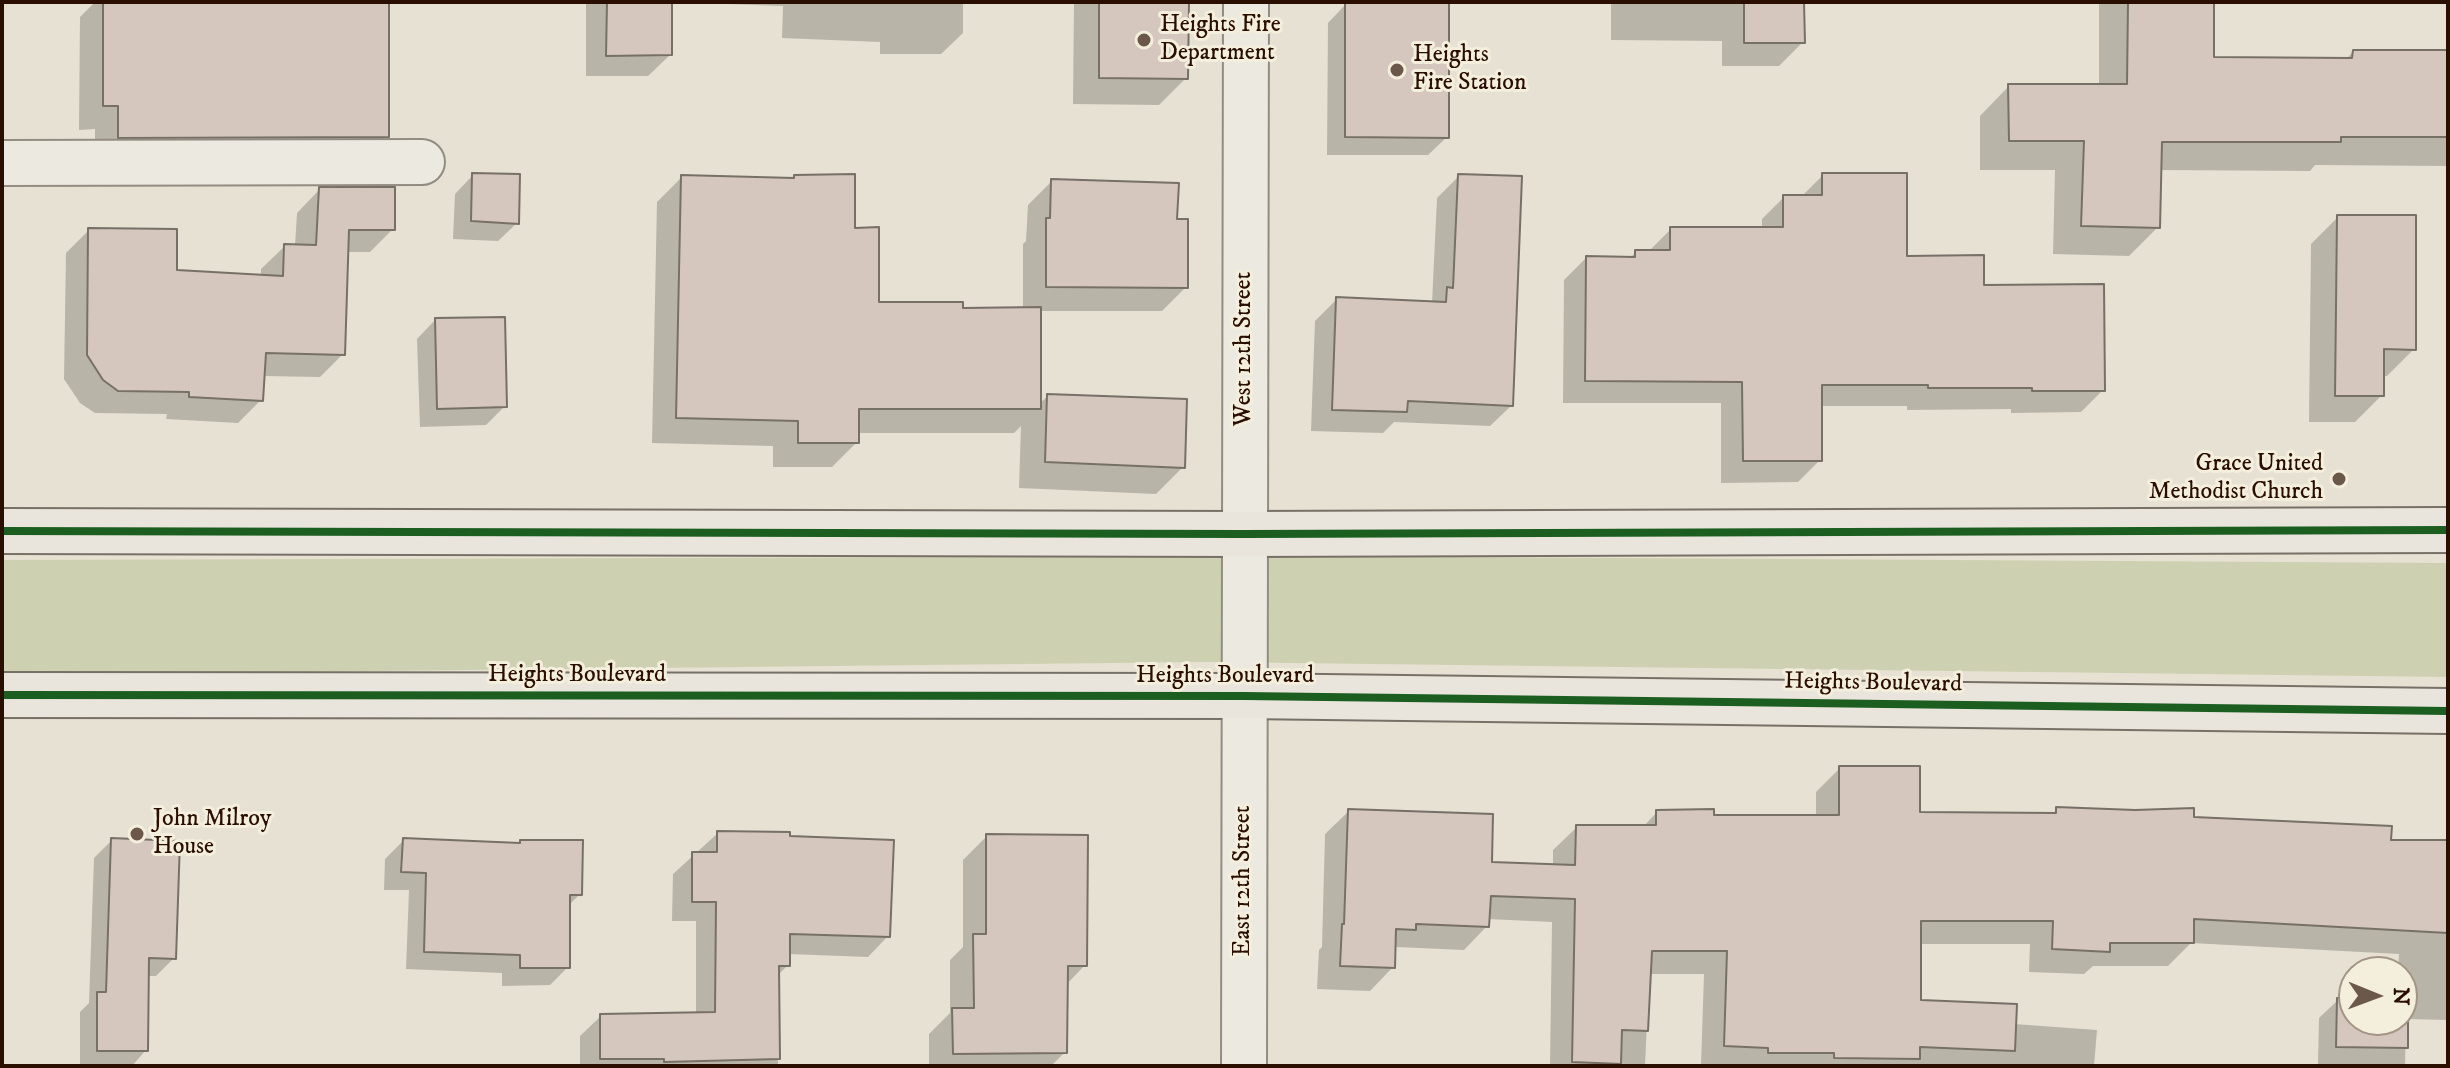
<!DOCTYPE html>
<html>
<head>
<meta charset="utf-8">
<style>
  body { margin:0 }
  #map { position:relative; width:2450px; height:1068px; overflow:hidden; background:#e6e1d3; font-family:"IM FELL DW Pica",serif }
  canvas { display:block }
  .frame { position:absolute; inset:0; border:4px solid #2a0f00; pointer-events:none }
  .north { position:absolute; left:2338px; top:956px; width:80px; height:80px; box-sizing:border-box; background:#f4eedd; border:2px solid #a39585; border-radius:50%; rotate:91deg; font-size:22px; font-weight:700; line-height:32px; text-align:center; color:#2a0f00 }
  .north::after { content:''; display:block; margin:auto; width:28px; height:36px; background:#6c584a; clip-path:polygon(50% 0,100% 100%,50% 72%,0 100%) }
</style>
</head>
<body>
<div id="map">
<canvas width="2450" height="1068"></canvas>
<div class="frame"></div>
<div class="north">N</div>
</div>
<script>
const g = document.querySelector('canvas').getContext('2d');
g.lineJoin = 'round';
function fill(path, color) { g.fillStyle = color; g.fill(path, 'evenodd'); }
function stroke(path, color, width, dash) { g.strokeStyle = color; g.lineWidth = width; g.lineCap = dash ? 'butt' : 'round'; g.setLineDash(dash || []); g.stroke(path); }
function label(font, color, halo, rows, align = 'center') {
  g.font = font + ' "IM FELL DW Pica",serif'; g.lineWidth = 6; g.setLineDash([]); g.textBaseline = 'middle'; g.strokeStyle = halo; g.fillStyle = color; for (const [text, x, y, turn = 0] of rows) {
    g.save(); g.translate(x, y); g.rotate((+turn || 0) * Math.PI / 180); g.textAlign = isNaN(turn) ? turn : align; if (halo) g.strokeText(text, 0, 0); g.fillText(text, 0, 0); g.restore();
  }
}
const green = new Path2D(`
  M1293,556l1155,7v114l-1242,-15 -1204,13v-115z`);
const shadow = new Path2D(`
  M95,2h292v134l-24,25h-268v-32l-16,1 1,-113z
  M586,2h84v53l-22,21h-62z
  M671,2h292v31l-22,21h-61v-12l-98,-4 1,-32z
  M1074,2h113l-1,76 -27,27 -86,-1z
  M1611,2h191l1,40 -24,24h-57v-25l-111,-1z
  M2099,2h113v57l133,1 8,-8h95v114l-133,-1 -5,6 -151,-1 -1,57 -29,29 -76,-2 2,-84h-75v-54l29,-30h90z
  M1346,4l101,133 -19,18h-101l1,-132z
  M473,175l44,48 -19,18 -45,-2 2,-45z
  M1823,175l82,83 77,29 121,103 -22,22 -70,1v-4l-104,1v-4h-87v54l-22,22 -77,1v-80h-158l1,-123 22,-22 43,1 7,-7h12l23,-23h91v-10l22,-22h17z
  M1459,176l53,229 -22,21 -96,-4 -11,11 -72,-2 4,-110 22,-22 95,4 5,-105z
  M682,177l110,3 3,-3 58,53 24,74 84,6 62,-1v-65l3,-3 2,-36 24,-24 123,40 11,66 -24,24h-123v93l9,-8 135,71 -27,27 -137,-6 2,-62 -7,7h-157v9l-25,25h-59v-21l-121,-3 5,-241z
  M320,189l73,40 -23,23h-24l-3,102 -23,23 -57,-1 -2,24 -23,23 -72,-4 1,-5 -72,-1 -15,-10 -16,-24 2,-126 23,-23 86,42 86,4v-7l24,-23h10l2,-33z
  M2338,217l76,132 -27,27h-5v19l-27,27h-46l2,-178z
  M435,320l70,86 -19,19 -66,2 -3,-88z
  M1840,768l78,46 133,1 6,-6 135,10 197,23h59v178l-42,-1 -1,47 -87,-2 1,-46 19,-18h16v20h48v-48h-4l1,-18 -208,-11 -23,23h-75l-9,8 -55,-2 1,-28h-111v58l95,22 83,6 -3,36h-393l3,-92h-55l-4,92h-95l2,-144 -64,-3 -1,7 -23,24 -68,-3 -2,3 -1,17 -23,24 -53,-2 2,-39 3,-3 3,-113 24,-23 141,53 63,2v-16l24,-23h66l14,-15 55,5h104v-25z
  M718,833l170,103 -20,21 -80,-3v11l-11,11 1,90h-198v-30l21,-20 95,-1v-94h-24l1,-47z
  M987,836l98,129 -19,20 -1,67 -14,14h-122v-32l21,-21v-53l13,-13v-87z
  M112,840l62,118 -18,18h-9l-1,74 -14,16h-52v-54l9,-9 5,-145z
  M403,841l114,4 3,-3 60,52 -12,12v61l-18,18 -48,1v-13l-96,-4 3,-79h-25l1,-31z`);
const building = new Path2D(`
  M103,2h286v135l-271,1v-32h-15z
  M607,2h65v53l-66,1z
  M1099,2h90l-1,77 -89,-1z
  M1345,2l104,1v135l-104,-1z
  M1744,2h60l1,41h-61z
  M2128,2h86v55l138,1 1,-8h95v87h-107v5h-179l-2,86 -79,-2 3,-85h-75l-1,-57h119z
  M472,173l48,1 -1,50 -48,-3z
  M1822,173h85v83l77,-1v30l120,-1 1,107h-73v-3h-104v-3h-106v76h-79l-1,-79 -157,-1 1,-125 49,1v-7h35v-23h113v-32h39z
  M855,174v54l24,-1v75h84v6l78,-1v102h-182v34h-61v-22l-122,-3 5,-243 113,3v-3z
  M1458,174l64,2 -9,230 -105,-5 -1,11 -75,-2 4,-113 110,5 1,-15 6,1z
  M1051,179l128,4 -2,36h11v69l-142,-1v-69h4z
  M319,187h76v43h-46l-4,125 -79,-2 -3,48 -74,-4v-5l-71,-1 -15,-11 -16,-25 1,-127 89,1v41l106,6 1,-32 32,1z
  M2337,215h79v135l-32,-1v47h-49z
  M505,317l2,90 -70,2 -2,-91z
  M1047,394l140,5 -2,69 -140,-6z
  M1839,766h81v46l136,1v-6l79,3 59,-2v9l198,9 -1,14h57v93l-254,-14v24h-84v9l-58,-3 1,-28h-132v79l96,4 -2,47 -95,-4v12l-86,-1v-5h-66v-5l-44,-2 3,-95h-75l-4,80 -26,-1 -1,34 -49,-2 3,-163 -84,-3 -2,31 -73,-3v6l-20,-1 -1,39 -55,-2 2,-42h2l4,-115 145,5 -1,48 83,3 1,-40h80v-15l58,-1v6h125z
  M717,831l73,1v4l104,4 -4,97 -100,-3v32h-11l1,93 -116,3v-3h-64v-45l115,-2 1,-110h-24v-50h25z
  M986,834l102,1 -1,131h-19l-1,87 -114,1 -1,-46h22l-1,-74h13z
  M111,838l69,3 -4,118 -27,-1 -1,93h-51v-59h9z
  M403,838l117,5v-3h63l-1,55h-12v73h-50v-13l-96,-3 2,-79 -25,-1z
  M2337,998h17v22h48v-21h6v49l-72,-1z`);
const minor = new Path2D(`
  M2,163l420,-1
  M1244,1066l2,-1064`);
const major = new Path2D(`
  M2,531l1242,3 1204,-4
  M2,695l1242,1 1204,15`);
const cycleway = new Path2D(`
  M2,531l1242,3 1204,-4
  M2,695l1242,1 1204,15`);
const markers = [
  [1144,40,8,"#6c584a"],
  [1397,70,8,"#6c584a"],
  [2339,479,8,"#6c584a"],
  [137,834,8,"#6c584a"]
];
const poiNames = [
  ["Heights Fire",1160,26],
  ["Department",1160,54],
  ["Heights",1413,56],
  ["Fire Station",1413,84],
  ["Grace United",2323,465,"right"],
  ["Methodist Church",2323,493,"right"],
  ["John Milroy",153,820],
  ["House",153,848]
];
const streetNames = [
  ["West 12th Street",1245,349,-90],
  ["Heights Boulevard",577,676],
  ["Heights Boulevard",1225,677],
  ["Heights Boulevard",1873,684,1],
  ["East 12th Street",1244,881,-90]
];
fill(green, '#ced1b1');
fill(shadow, '#0003');
fill(building, '#d5c7be');
stroke(building, '#777067', 2);
stroke(minor, '#928c82', 48);
stroke(major, '#777067', 48);
stroke(minor, '#ece9e1', 44);
stroke(major, '#e9e5dd', 44);
stroke(cycleway, '#1b5e20', 8);
for (const [x, y, r, color] of markers) { const dot = new Path2D(); dot.arc(x, y, r, 0, 2 * Math.PI); g.fillStyle = color; g.fill(dot); stroke(dot, '#f4eedd', 3); }
label('24px', '#2a0f00', '#f4eedd', poiNames, 'left');
label('24px', '#2a0f00', '#f4eedd', streetNames);
</script>
</body>
</html>
